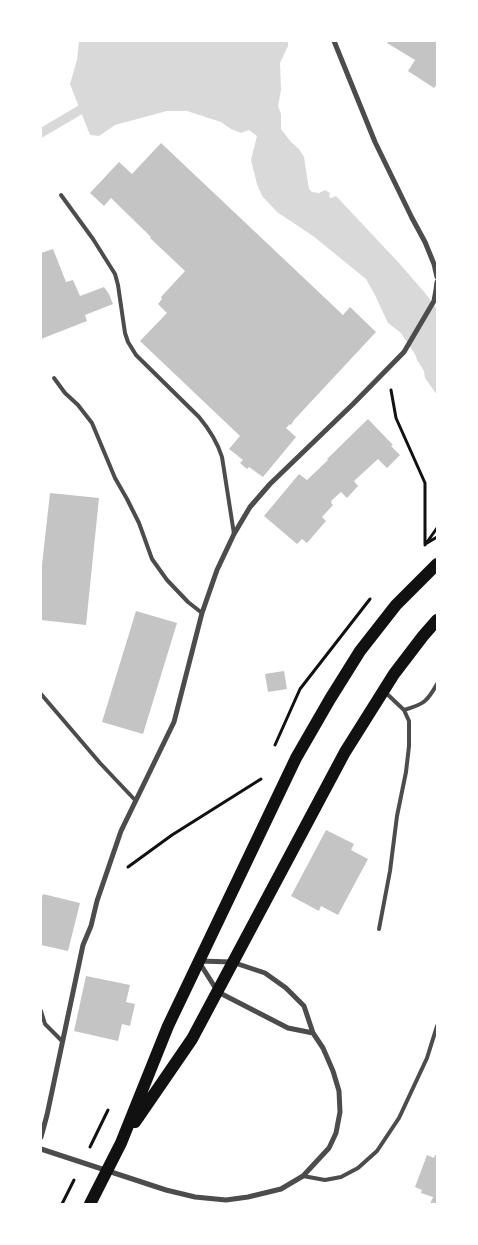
<!DOCTYPE html>
<html>
<head>
<meta charset="utf-8">
<style>
  body { margin:0 }
  #map { position:relative; width:478px; height:1245px; overflow:hidden; background:#fff; font-family:"Roboto Condensed",sans-serif }
  canvas { display:block }
  .frame { position:absolute; inset:0; border:42px solid #fff; pointer-events:none }
</style>
</head>
<body>
<div id="map">
<canvas width="478" height="1245"></canvas>
<div class="frame"></div>
</div>
<script>
const g = document.querySelector('canvas').getContext('2d');
g.lineJoin = 'round';
function fill(path, color) { g.fillStyle = color; g.fill(path, 'evenodd'); }
function stroke(path, color, width, dash) { g.strokeStyle = color; g.lineWidth = width; g.lineCap = dash ? 'butt' : 'round'; g.setLineDash(dash || []); g.stroke(path); }
const water = new Path2D(`
  M79,41h209v5l-8,17 1,27 -3,16 3,8v15l10,13 8,7 5,8 5,32 3,3 7,1 6,-3 5,3 -1,4 2,1 5,-2 63,67 26,30 12,16v86l-12,-17 -1,-7 -7,-11 -1,-4 -15,-23 -13,-10 -14,-30 -8,-14 -53,-43 -36,-24 -15,-16 -5,-12 -6,-24 6,-24 -8,-6 -8,3 -10,-4 -10,-7 -34,-11h-20l-52,14 -16,11 -9,-1 -20,-51 7,-24z`);
const stream = new Path2D(`
  M41,133l39,-23`);
const building = new Path2D(`
  M388,41h49v43l-3,4 -26,-17 7,-11 -28,-17z
  M161,143l182,172 7,-8 26,25 -82,88 -3,5 -1,-1 -4,4 10,9 -33,40 -14,-10 -2,2 -7,-6 3,-3 -14,-11 11,-13 -100,-95 27,-28 -9,-9 4,-5 -1,-2 24,-26 -35,-33 1,-1 -40,-39 -7,8 -14,-13 29,-31 13,12z
  M53,249l13,33 7,-2 7,16 24,-9 5,7 4,10 -28,11 2,6 -46,18v-86z
  M368,419l25,26 -2,1 9,9 -13,13 -9,-9 -24,22 4,5 -11,12 -6,-6 -10,9 1,1 -1,1 2,2 -11,12 4,4 -19,22 -5,-4 -5,5 -33,-28 35,-42 8,6 21,-20 -1,-1z
  M50,493l49,5 -13,127 -45,-5v-46z
  M136,611l41,12 -34,111 -41,-12z
  M284,671l3,18 -19,3 -3,-18z
  M326,830l28,14 -3,6 17,9 -30,56 -17,-9 -2,5 -28,-15z
  M43,894l37,9 -12,48 -27,-6v-44z
  M86,976l44,9 -4,17 9,2 -5,22 -8,-2 -4,17 -44,-10z
  M427,1155l7,3 1,-3 2,1v48h-7l3,-7 -12,-4 1,-3 -7,-3z`);
const path = new Path2D(`
  M391,390l5,28 29,65v61
  M427,543l10,-6
  M425,545l12,-17
  M275,745l25,-56 70,-90
  M128,867l44,-32 89,-56
  M90,1147l18,-37
  M62,1204l12,-24`);
const service = new Path2D(`
  M61,195l32,44 22,35 3,11 7,48 3,9 8,13 63,62c10,12 18,24 23,40l12,77
  M54,378l11,15 13,12 14,18 23,55 12,21 12,24 13,36 15,21 21,22 14,11
  M41,694l59,69 35,37
  M404,710c20,-6 23,-8 33,-26
  M379,929l11,-58 7,-55 9,-44 3,-26v-25l-5,-11 -18,-17
  M41,1011l4,13 17,17
  M303,1176l22,4 16,-3 17,-9 19,-17 22,-33 28,-60 10,-32`);
const minor = new Path2D(`
  M334,41l41,101 37,76 13,24 9,22 3,13
  M199,962l19,30 70,36 25,5
  M41,1137l6,-22 36,-170 8,-19 6,-25 24,-70 53,-109 28,-109 15,-43 17,-36 16,-27 20,-23 83,-80 51,-52 30,-51 2,-11 1,-8
  M41,1149l125,41 29,7 31,3 22,-3 33,-8 22,-13 26,-28 7,-15 4,-21 -1,-21 -6,-20 -10,-23 -10,-15 -9,-27 -18,-18 -21,-15 -33,-11 -33,-1`);
const primary = new Path2D(`
  M135,1122l57,-83 153,-287 49,-78 29,-38 14,-16
  M90,1204l31,-61 47,-117 128,-268 34,-59 30,-48 36,-46 41,-41`);
fill(water, '#d9d9d9');
stroke(stream, '#d9d9d9', 9);
fill(building, '#c4c4c4');
stroke(path, '#111', 3);
stroke(service, '#4c4c4c', 4);
stroke(minor, '#4c4c4c', 5);
stroke(primary, '#111', 12);
</script>
</body>
</html>
